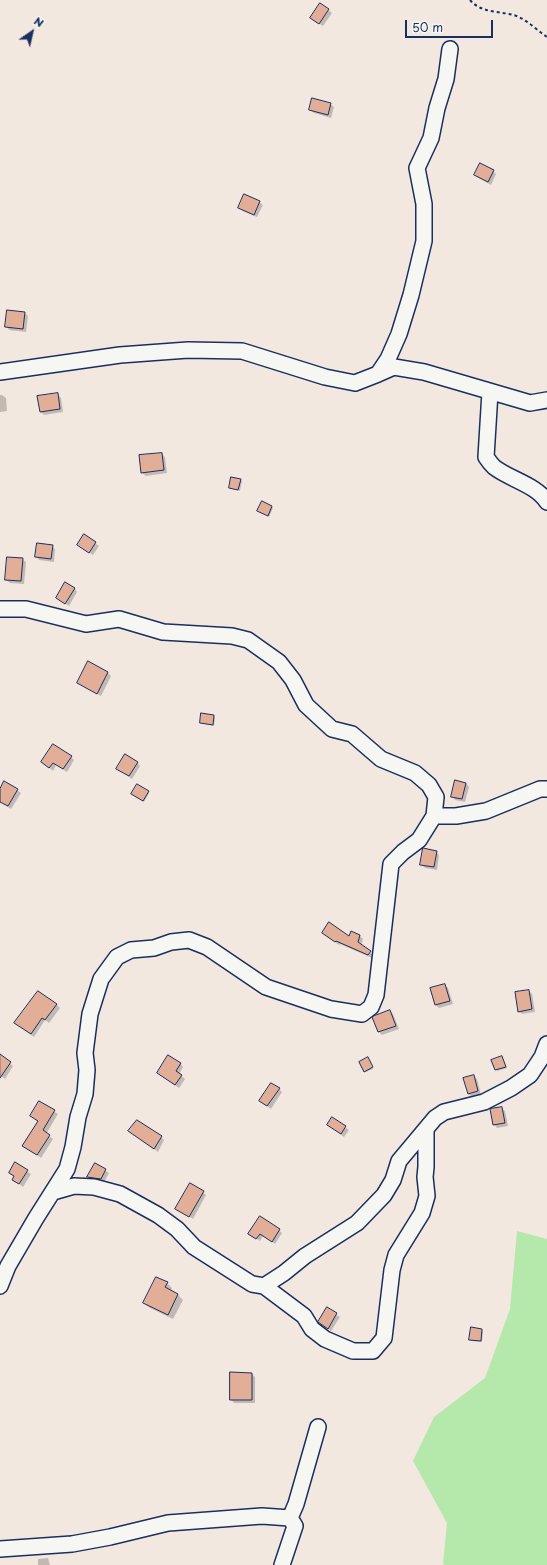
<!DOCTYPE html>
<html>
<head>
<meta charset="utf-8">
<style>
  body { margin:0 }
  #map { position:relative; width:547px; height:1565px; overflow:hidden; background:#f2e8e0; font-family:"Playpen Sans",sans-serif }
  canvas { display:block }
  .north { position:absolute; left:12px; top:12px; width:40px; height:40px; -webkit-text-stroke:3px #f6f6f2; paint-order:stroke; rotate:34deg; font-size:11px; font-weight:700; line-height:16px; text-align:center; color:#1b2f5e }
  .north::after { content:''; display:block; margin:auto; width:14px; height:18px; background:#1b2f5e; clip-path:polygon(50% 0,100% 100%,50% 72%,0 100%) }
  .scale { position:absolute; left:405px; top:20px; width:88px; height:18px; box-sizing:border-box; border:2px solid #1b2f5e; border-top:0; padding-left:5px; font-size:12px; line-height:14px; white-space:nowrap; color:#1b2f5e; -webkit-text-stroke:3px #f6f6f2; paint-order:stroke }
</style>
</head>
<body>
<div id="map">
<canvas width="547" height="1565"></canvas>
<div class="north">N</div>
<div class="scale">50 m</div>
</div>
<script>
const g = document.querySelector('canvas').getContext('2d');
g.lineJoin = 'round';
function fill(path, color) { g.fillStyle = color; g.fill(path, 'evenodd'); }
function stroke(path, color, width, dash) { g.strokeStyle = color; g.lineWidth = width; g.lineCap = dash ? 'butt' : 'round'; g.setLineDash(dash || []); g.stroke(path); }
const green = new Path2D(`
  M517,1231l30,8v326h-102l-2,-1 4,-41 -34,-62 21,-44 51,-39 25,-69z`);
const shadow = new Path2D(`
  M321,4l11,9 -9,13 -8,-5z
  M330,104l4,3 -3,11 -17,-5 -4,-3z
  M493,171l3,3 -5,11 -12,-7 -4,-3z
  M259,202l4,3 -6,12 -14,-6 -4,-3z
  M25,313l3,3 -2,16 -17,-2 -3,-4z
  M57,394l4,4 2,14 -19,3 -3,-3z
  M0,395h2l4,3 1,13 -7,1z
  M162,454l3,3 2,16 -21,3 -4,-3z
  M240,480l2,1 -2,10 -10,-3z
  M271,506l2,2 -4,9 -10,-6z
  M85,536l14,10 -6,9 -11,-7z
  M52,546l3,3 -1,13 -15,-2 -3,-4z
  M22,559l4,3 -2,22 -14,-1 -4,-3z
  M74,588l3,4 -8,14 -12,-8z
  M89,663l19,10 3,3 -10,20 -19,-10 -4,-3z
  M214,716l1,1 -1,9 -13,-3z
  M71,757l3,3 -7,12 -11,-7 -3,6 -7,-6z
  M137,762l3,4 -8,13 -15,-10z
  M466,783l3,4 -4,15 -10,-2 -3,-4z
  M17,790l4,3 -10,16 -11,-7v-11z
  M148,792l1,1 -5,9 -10,-7z
  M436,852l3,3 -2,15 -12,-2 -4,-4z
  M352,932l8,4 3,3 -2,7 12,9 -1,3 -32,-14 -1,1 -16,-12 26,5z
  M445,985l3,3 5,16 -14,4 -3,-3 -5,-16z
  M529,991l3,3 3,18 -13,2 -3,-3z
  M56,1004l4,4 -11,15 -4,-3 -11,17 -19,-14z
  M390,1011l3,3 6,15 -17,6 -3,-3 -5,-14z
  M0,1056l13,10 -8,13 -5,-4z
  M502,1057l5,11 -10,3 -5,-10z
  M369,1060l4,9 -7,3 -2,-1z
  M180,1063l3,4 -4,7 6,5 -6,9 -21,-15z
  M473,1076l4,3 4,16 -9,2 -3,-3z
  M279,1089l3,3 -11,17 -11,-8z
  M39,1102l19,12 -12,20 7,5 -12,19 -17,-12 14,-24 -7,-6z
  M501,1108l4,3 3,15 -11,2 -3,-4z
  M332,1118l17,12 -5,7 -16,-12z
  M133,1134l28,3 3,3 -6,12z
  M16,1164l15,10 -8,13 -10,-8 2,-2 -5,-4z
  M95,1164l14,9 -5,9 -12,-2 -4,-3z
  M203,1192l3,3 -13,24 -16,-10z
  M279,1230l3,3 -7,11 -12,-8 -3,5 -11,-7z
  M167,1283l5,5 -1,3 7,4 5,5 -10,19 -23,-11 -6,-5z
  M327,1309l13,8 -9,14 -8,-6z
  M482,1330l1,1 -1,11 -10,-1 -2,-1z
  M252,1374l3,3v26h-21l-3,-4z
  M48,1558l2,7h-12v-6z`);
const building = new Path2D(`
  M320,3l9,6 -10,15 -9,-6z
  M312,98l19,5 -3,12 -19,-5z
  M480,163l14,7 -6,12 -14,-7z
  M244,194l16,7 -6,14 -16,-7z
  M7,310l18,2 -2,17 -18,-2z
  M58,393l2,16 -20,3 -3,-16z
  M162,453l2,17 -23,3 -2,-18z
  M231,477l10,2 -3,11 -9,-2z
  M262,501l10,5 -4,10 -11,-5z
  M84,534l12,8 -7,11 -12,-8z
  M37,543l16,2 -2,14 -16,-2z
  M7,557l16,1 -2,23 -16,-1z
  M65,582l10,6 -10,16 -9,-6z
  M88,661l20,11 -11,22 -20,-11z
  M201,713l13,2 -1,10 -13,-2z
  M53,744l19,12 -9,13 -10,-6 -4,5 -8,-6z
  M125,754l13,8 -9,14 -13,-7z
  M455,780l11,3 -4,16 -11,-2z
  M4,781l14,8 -10,17 -8,-4v-13z
  M137,784l12,7 -6,10 -12,-7z
  M423,848l14,3 -3,16 -14,-2z
  M329,922l20,14 2,-5 9,4 -2,7 13,9 -3,4 -32,-14 -1,1 -13,-9z
  M445,984l5,17 -15,4 -5,-17z
  M529,990l3,19 -14,3 -3,-20z
  M38,991l19,13 -12,16 -3,-2 -11,16 -17,-11z
  M390,1010l6,16 -18,6 -6,-15z
  M0,1054l11,8 -11,16z
  M168,1055l13,8 -5,8 6,4 -7,10 -18,-12z
  M502,1056l4,11 -11,3 -4,-10z
  M368,1057l5,10 -9,5 -5,-10z
  M474,1075l4,16 -10,3 -5,-16z
  M271,1083l9,5 -13,18 -8,-5z
  M39,1101l16,9 -12,20 7,5 -13,20 -15,-9 16,-25 -8,-5z
  M502,1107l3,16 -12,2 -3,-16z
  M332,1117l14,9 -5,8 -14,-9z
  M137,1120l25,16 -8,13 -26,-18z
  M15,1162l13,8 -9,14 -7,-4 2,-4 -5,-3z
  M95,1163l11,6 -5,10 -14,-2z
  M190,1183l14,8 -15,26 -14,-8z
  M260,1216l20,13 -8,13 -12,-8 -4,5 -8,-5z
  M156,1277l12,5 -3,5 13,7 -10,21 -25,-12z
  M327,1307l10,6 -9,16 -10,-7z
  M471,1327l11,2 -1,12 -12,-1z
  M230,1372l22,1v27h-22z`);
const path = new Path2D(`
  M470,0c13,15 33,10 49,17 10,5 19,14 28,20`);
const minor = new Path2D(`
  M0,372l120,-17 68,-5 54,1 83,26 30,6 23,-9 10,-15 11,-25 12,-39 13,-54v-37l-7,-36 14,-30 6,-30 9,-29 4,-30
  M378,374l16,-7 30,5 106,31 17,-3
  M490,392l-4,65c2,3 5,7 8,10 15,12 43,18 53,35
  M0,609h26l60,15 33,-5 44,13 69,4 16,4 31,22 14,18 13,25 26,24 20,5 29,25 34,14 14,12 7,12 -2,19 -15,24 -16,12 -12,12 -15,131 -5,12 -9,7 -31,-5 -65,-22 -59,-40 -18,-7 -18,2 -17,6 -23,2 -14,7 -16,22 -11,35 -5,39 2,17 -2,24 -7,23 -5,30 -6,22 -31,49 -28,48 -8,20
  M434,816h22l30,-5 54,-22h7
  M53,1192l21,-6 20,1 26,7 38,21 19,14 17,18 58,37 12,2 20,-13 21,-17 52,-33 27,-28 9,-15 6,-19 36,-43 9,-6 40,-10 27,-14 19,-13 12,-18 5,-13
  M264,1286l40,30 8,13 13,10 28,12h20l11,-13 8,-68 4,-15 26,-42 5,-17 -2,-19 1,-10v-37
  M0,1549l72,-5 38,-7 58,-14 94,-7 28,2 6,-14 22,-77
  M282,1565l13,-39 -5,-8`);
fill(green, '#b4e9ab');
fill(shadow, '#0003');
fill(building, '#e3ae97');
stroke(building, '#1b2f5e', 1);
stroke(minor, '#1b2f5e', 18);
stroke(path, '#1b2f5e', 2, [3, 3]);
stroke(minor, '#f6f6f2', 15);
</script>
</body>
</html>
